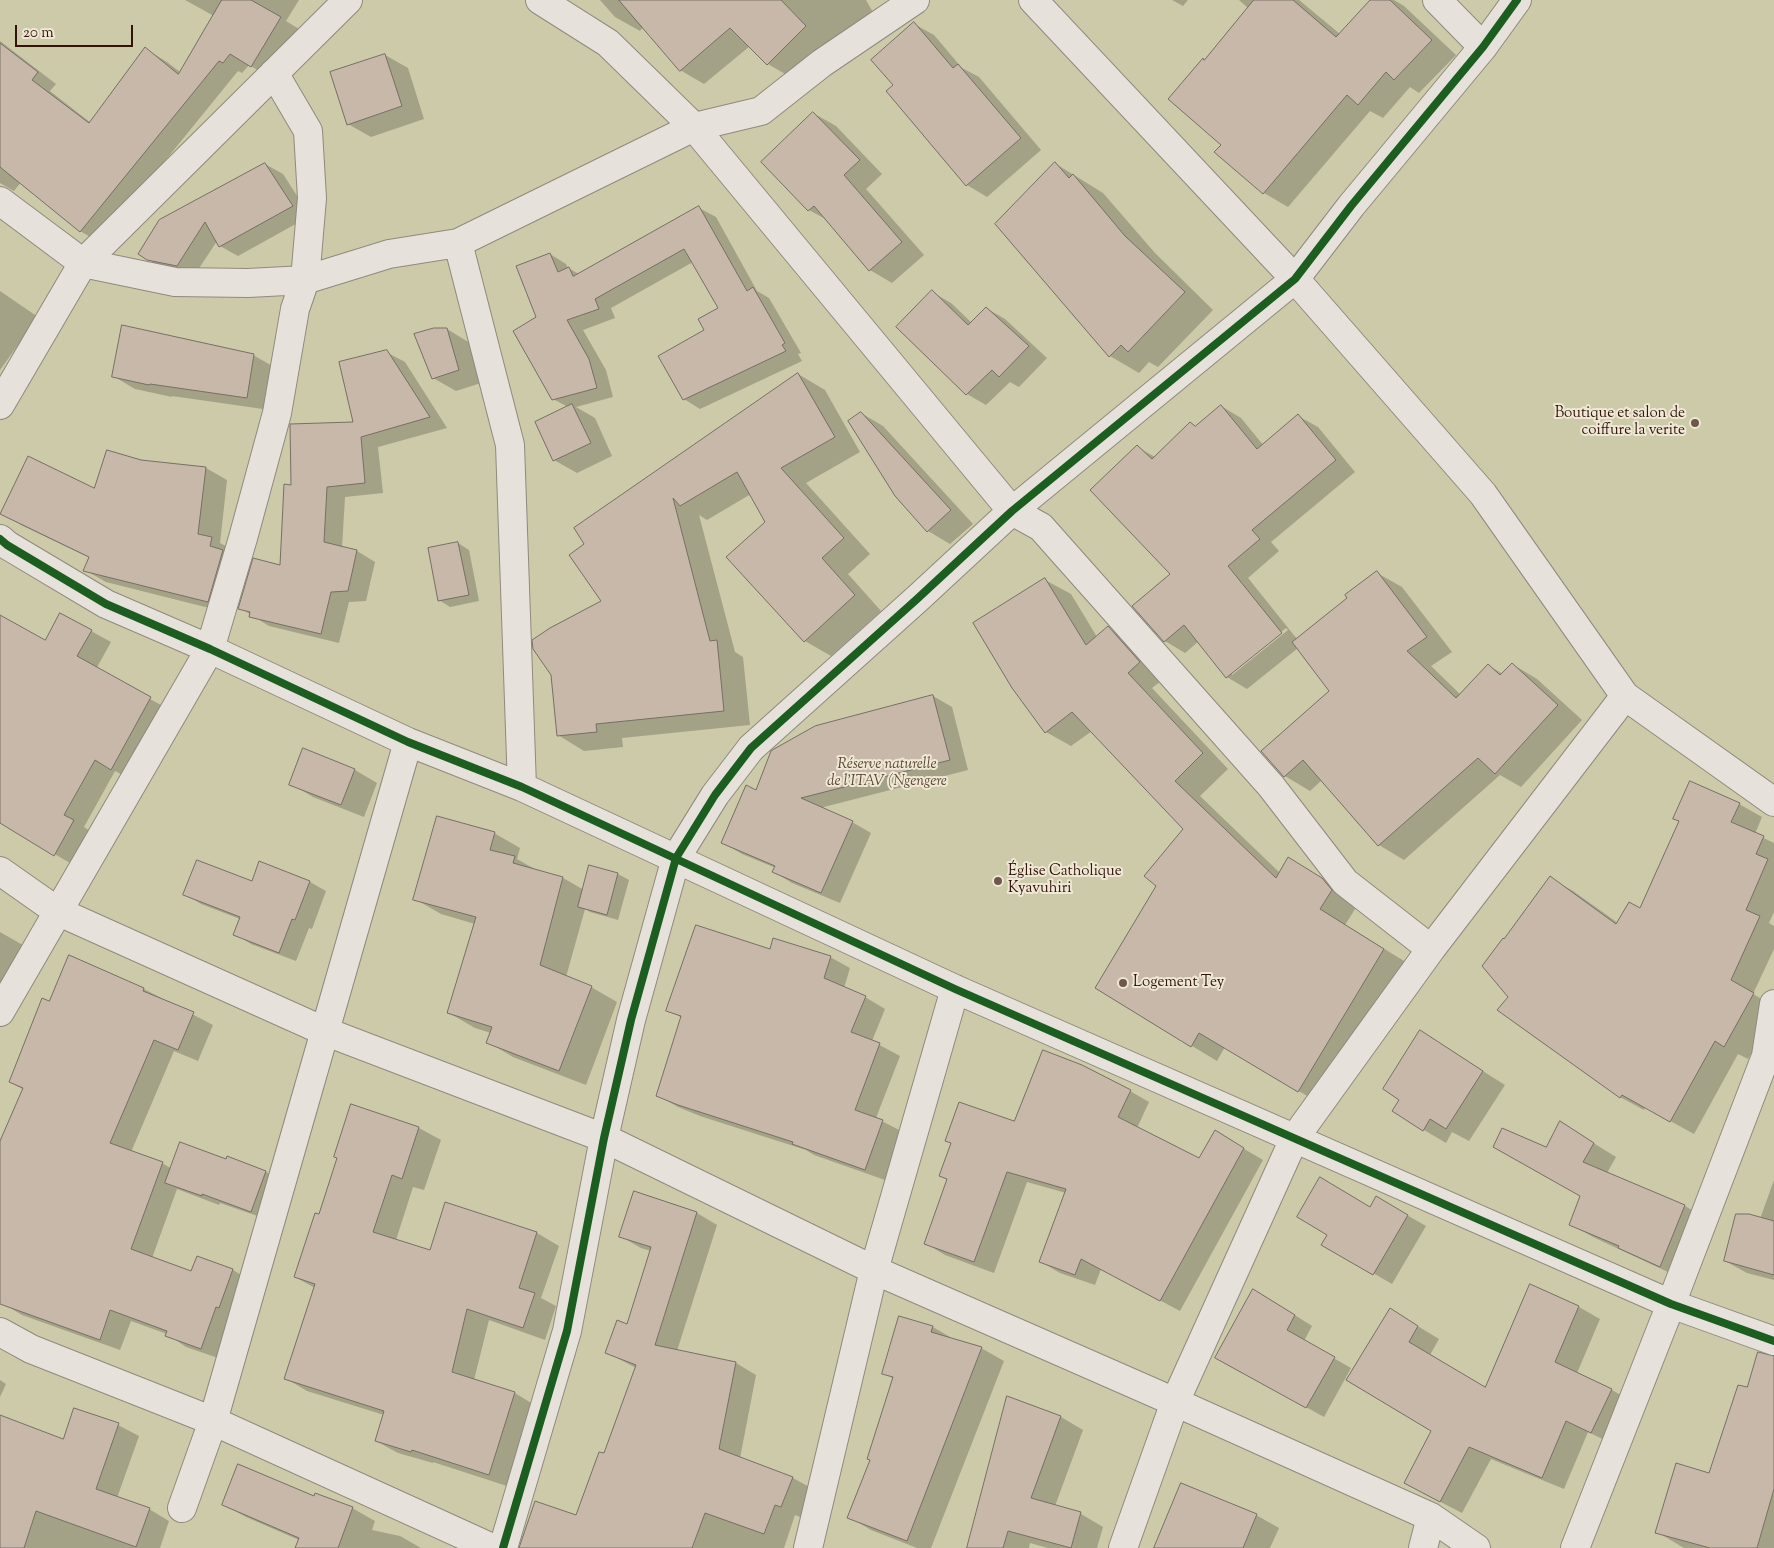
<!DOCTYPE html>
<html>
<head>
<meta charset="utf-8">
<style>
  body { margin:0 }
  #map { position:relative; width:1774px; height:1548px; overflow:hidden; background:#ded8c9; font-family:"Sorts Mill Goudy",serif }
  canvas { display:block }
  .scale { position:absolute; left:15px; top:25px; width:118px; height:22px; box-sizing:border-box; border:2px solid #321307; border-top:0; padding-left:6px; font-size:15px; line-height:18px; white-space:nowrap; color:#321307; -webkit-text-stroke:4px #efe8d6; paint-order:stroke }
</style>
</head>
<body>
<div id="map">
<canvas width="1774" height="1548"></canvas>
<div class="scale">20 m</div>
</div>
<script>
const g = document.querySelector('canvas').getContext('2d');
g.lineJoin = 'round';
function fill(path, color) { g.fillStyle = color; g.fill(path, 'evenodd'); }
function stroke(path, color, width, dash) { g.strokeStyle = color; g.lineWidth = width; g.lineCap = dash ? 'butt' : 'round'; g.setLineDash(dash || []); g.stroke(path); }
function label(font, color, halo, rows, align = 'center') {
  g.font = font + ' "Sorts Mill Goudy",serif'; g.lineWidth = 4; g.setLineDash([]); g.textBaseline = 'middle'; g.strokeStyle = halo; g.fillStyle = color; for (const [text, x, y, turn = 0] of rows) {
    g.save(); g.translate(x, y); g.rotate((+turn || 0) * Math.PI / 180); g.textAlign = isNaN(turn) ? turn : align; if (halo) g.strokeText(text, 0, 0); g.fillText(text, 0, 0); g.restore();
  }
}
const green = new Path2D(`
  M0,0h1774v1548h-1774z`);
const shadow = new Path2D(`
  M185,0h114l-13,21 13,8 -29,48 -21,-12 -7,8 -4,-2 -139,171 -19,-11 -59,-49 -7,9 -14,-8v-142l56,43 -6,7 41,32 58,-72 18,11 13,10 34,-56z
  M600,0h266l9,16 -83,62 -24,-14 -18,-18 -46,38 -24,-14 -37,-43 -3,4 -25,-14z
  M1172,0h16l-5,6z
  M1239,0h60l41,34 32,-34h22l10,6 52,49 -37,38 -9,-6 -27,31 -13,-7 -82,96 -24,-14 -42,-48 -17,-84 43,-53z
  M914,24l20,11 28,33 17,9 62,73 -54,47 -20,-12 -73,-100z
  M385,55l23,13 16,51 -53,18 -23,-13z
  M813,113l23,13 46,48 -16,15 58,66 -32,28 -22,-13 -41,-49 -20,-11z
  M265,164l18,10 27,42 -72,40 -18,-10 -3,-5 -23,35 -28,-6 -18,-11z
  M1056,164l47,29 52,60 58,57 -55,57 -9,-5 -10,11 -29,-17z
  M699,208l17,9 41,74 12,7 32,55 -3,1 4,7 -102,48 -16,-10 22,-68 14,-23 -27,-46 -82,46 4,10 -32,12 23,40 7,27 -37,10 19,11 17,38 -35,17 -23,-13 14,-53 -15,-8 -15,-81 12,-64 16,10 2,4 11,6z
  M0,291l38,26 -38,53z
  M932,292l19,11 21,20 14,-15 19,11 42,39 -28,29 -9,-5 -24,23 -19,-11z
  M447,329l23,14 11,40 -25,8 -23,-13z
  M386,352l19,10 42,66 -69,19 5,46 -38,4 -3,51 15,3 18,11 -9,39 -17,1 -10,41 -70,-17 -29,-18 41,-42 11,-80 63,-63z
  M253,355l23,13 -6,42 -98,-14v1l-37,-8 -22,-13z
  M798,374l27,16 35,62 -54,31 64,71 -22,20 33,37 -50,45 -26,-15 -38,-119 -16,-28 -44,26 -8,-5 36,137 8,5 7,68 -128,13 1,9 -39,4 -26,-16 45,-133 -32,-46z
  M1221,406l20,12 23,28 34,-30 20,11 37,45 -84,70 8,9 -31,27 49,61 52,-41 28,-25 25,14 50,65 -21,14 30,29 27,-30 15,9 9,-10 25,15 45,41 -61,67 -21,-12 -96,85 -25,-15 -57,-65 -12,11 -25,-15 46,-85 -33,-43 -51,41 -20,-12 -28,-36 -14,12 -20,-12 -31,-35 38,-32 -35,-127 18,10 35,-34 6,4zM1286,628l2,2 -56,45v-3z
  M861,413l22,13 90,98 -23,20 -22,-13 -32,-35z
  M141,461l65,7 21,12 -7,63 13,7 -4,63 -123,-31 -21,-12 5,-12 -67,-32 -21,-13 93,-24z
  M458,543l11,7 10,51 -29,6 -11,-7z
  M1045,580l26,14 26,43 11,-9 26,14 31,36 -13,10 76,81 -28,27 80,77 34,1 34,20 9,12 -12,19 64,39 -85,142 -99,-59 -8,14 -121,-73 62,-102 26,-57 -92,-98 -21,15 -25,-14z
  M0,617l46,25 45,-11 20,11 -15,27 74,41 -38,70 -17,-9 -31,56 9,6 -18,33 -75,-44z
  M933,696l19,11 16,63 -148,38 32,14 19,11 -31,70 -48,-20 -18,-11 2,-4 -34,-14 -19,-11 33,-52z
  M355,770l22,13 -13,34 -51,-20 -22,-13z
  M1739,804l23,13 -7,17 19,9v69l-5,11 5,3v23l-21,45 21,12v6l-26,47 -10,-5 -44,80 -49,-27 -1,3 -24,-13 -110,-100 -5,-56 45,-63 23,13 45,32 22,-13 40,-88 -5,-3z
  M494,833l26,15 -3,11 23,13 23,6 21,12 6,-23 28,7 11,6 -11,40 -28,-8 -5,-3 -19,68 25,10 26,15 -31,83 -73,-28 -25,-15 3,-9 -16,-5 -26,-15 26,-89 -34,-10 -26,-15z
  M260,862l50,20 16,9 -14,38 -3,-1 -13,33 -45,-17 -16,-10 5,-15 -39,-15 -16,-10 67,-11z
  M0,932l28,16 -28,37z
  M770,951l60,6 20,11 -6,20 21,9 20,12 -13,32 28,15 -24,62 27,14 -18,48 -71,-25 -8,-5 -106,-34 -22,-9 -21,-12 25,-77 -14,-8z
  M69,957l75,32 69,36 -15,36 -24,-10 -43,101 31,11 10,6 55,-9v-2l39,14 17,9 -14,39 -49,-17 -1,2 -42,-16 -25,69 40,14 5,-15 36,13 20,12 -32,77 -35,-12 -19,-13 -36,-13 -11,29 -98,-35 -20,-12 -2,-45v-114l24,-54 -14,-8 39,-79z
  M1421,1032l84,53 -36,56 -17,-9 -6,11 -22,-13 -23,-31z
  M1130,1091l19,11 -12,26 63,31 15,-27 48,28 -83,151 -79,-42 -6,16 -35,-12 -19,-11 25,-69 -39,-11 -33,91 -49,-18 -20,-12 23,-63 -7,-4 74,-53z
  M352,1106l67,22 22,12 -17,50 -11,-3 -17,53 35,11 15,-47 91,29 22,13 -18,52 15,8 -11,34 -56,-20 -15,60 41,13 21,13 -26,81 -77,-25v1l-35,-10 -22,-12 8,-26 -77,-24 -22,-13 30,-90 -20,-11 24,-61 19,-58z
  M1561,1123l55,34 -9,16 78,33 22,13 -24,60 -90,-42 -23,-13 12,-28 -35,-48z
  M1774,1180v100l-27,-7 -22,-12 35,-42z
  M1377,1198l49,28 -34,58 -69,-40 6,-10 42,-26z
  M697,1213l20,12 -40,126 59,12 20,12 -16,83 53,20 20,11 -11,29 -7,-3 -11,33h-263l56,-31 27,-62 32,-87 -30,-16 22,-27 23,-74 -10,-3 -21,-12z
  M1531,1286l48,21 21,12 -23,54 35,17 21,12 -20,42 -25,-12 -24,57 -73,-30 -29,54 -35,-18 5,-65 -84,-50 63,-58 28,17 -9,16 56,34z
  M1271,1300l41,26 -8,15 47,27 -27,49 -90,-50z
  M900,1317l33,10 22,13 26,8 23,13 -73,187h-14l-46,-18 -22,-13 22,-57 23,-81 -11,-6z
  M1774,1363v185h-90l-27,-16 53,-57 38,-86z
  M0,1380l6,4 -6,13z
  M0,1416l64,24 54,-15 21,11 -22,62 32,11 20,12 -9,27h-160z
  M1061,1417l22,13 -28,76 26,8 22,13 -6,21h-49l-18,-5 -1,5h-59z
  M315,1498l37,10 23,13 -3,9 28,6 21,12h-121l-1,-8 -53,-23 -23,-13z
  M1256,1515l23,13 -9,20h-114z`);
const building = new Path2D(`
  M222,0h29l30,17 -30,50 -21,-13 -7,9 -4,-2 -139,171 -80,-65v-124l38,29 -6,8 57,43 56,-76 33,27z
  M619,0h162l25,26 -39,39 -37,-37 -50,43z
  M1254,0h39l43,37 34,-37h20l42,40 -38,40 -8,-8 -28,33 -11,-10 -84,99 -49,-42 7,-7 -53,-46 35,-41 1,2z
  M914,22l39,46 5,-4 63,74 -55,48 -80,-95 7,-6 -22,-25z
  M385,54l17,52 -55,19 -17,-53z
  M813,112l47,48 -16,15 58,67 -33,29 -55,-65 -6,5 -47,-49z
  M1055,162l14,16 4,-4 52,62 60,56 -57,60 -7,-7 -12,12 -114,-133z
  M265,163l28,43 -74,41 -14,-25 -28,44 -30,-6 -9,-6 21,-34z
  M699,206l48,85 6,-4 32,56 -3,2 4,6 -103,49 -25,-44 46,-26 -6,-11 20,-11 -34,-59 -89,50 4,10 -32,11 22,39 8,29 -45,12 -39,-69 23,-14 -20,-51 34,-13 8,19 11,-5 4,9z
  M932,290l36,35 18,-18 43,39 -30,31 -7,-7 -26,25 -70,-68z
  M122,325l132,29 -7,44 -97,-14 -1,1 -37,-8z
  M434,328h13l12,42 -27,9 -18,-45z
  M387,350l43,67 -69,20 4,46 -38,4 -3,55 33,8 -9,41 -17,1 -10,42 -72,-17 1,-5 -12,-3 15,-51 27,7 4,-81 7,1 -1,-61 63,-2 -14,-60z
  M798,373l37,64 -54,31 63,70 -22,20 33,37 -51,47 -78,-85 39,-35 -28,-50 -57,34 -7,-8 37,143 7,-1 7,71 -128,13 1,8 -40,4 -6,-61 -18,-26 -1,-9 18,-12 51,-27 -32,-46 15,-11 -10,-16z
  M572,404l19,39 -38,18 -18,-39z
  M1221,405l36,44 41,-35 38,46 -84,70 8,9 -32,27 54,67 -56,45 -42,-53 -20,17 -32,-36 38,-32 -80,-84 47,-45 15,14 38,-37 5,4z
  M861,412l90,98 -24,22 -32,-36 -47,-75z
  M107,450l34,10 65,7 -8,67 14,3 -2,9 13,4 -15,52 -125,-31 6,-14 -89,-43 28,-58 66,32z
  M458,542l11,53 -31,6 -10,-53z
  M1377,571l50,66 -20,14 49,47 32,-34 12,11 12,-12 46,42 -63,69 -17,-16 -100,88 -75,-86 -19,17 -23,-26 68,-60 -37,-49 55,-44 -2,-3z
  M1045,578l41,67 22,-19 32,36 -12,11 75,80 -28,28 101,97 12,-21 34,21 10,12 -12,19 64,40 -86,143 -99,-59 -8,14 -96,-59 61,-102 -12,-10 39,-47 -111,-117 -27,21 -33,-45 -39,-65z
  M60,613l32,17 -15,26 74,41 -40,73 -16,-10 -31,55 10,5 -20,36 -54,-33v-208l45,25z
  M933,695l17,65 -149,38 52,23 -32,72 -49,-21 3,-6 -54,-23 25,-58 10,5 15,-39 3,-2 41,-23z
  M303,748l52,21 -14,36 -52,-20z
  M1690,781l50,22 -9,19 33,14 -8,18 12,5 -22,51 14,6 -29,64 23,13 -30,54 -9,-6 -45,81 -48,-27 -2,3 -123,-88 11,-13 -26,-31 21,-28 1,1 46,-63 66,48 13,-22 11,6 39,-87 -6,-2z
  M437,816l58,16 -5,18 25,6 -2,7 50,14 -23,88 52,21 -33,85 -73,-28 6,-16 -45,-14 29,-96 -63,-17z
  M197,860l55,21 7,-20 51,20 -15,39 -3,-1 -13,34 -46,-18 7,-18 -57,-22z
  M589,865l29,8 -11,42 -29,-8z
  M696,925l74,24 3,-11 58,18 -7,22 42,18 -15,36 29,11 -25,67 28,10 -18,50 -73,-26 1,-2 -115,-37 -22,-9 25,-80 -15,-5z
  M69,955l75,33 -1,3 51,21 -16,38 -24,-10 -44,103 53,19 -32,87 60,22 6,-15 36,13 -14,39 -3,-1 -15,42 -36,-13 2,-5 -57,-21 -10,30 -100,-36v-163l23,-53 -14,-6 33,-84 7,3z
  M1420,1030l63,41 -37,58 -16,-10 -7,12 -31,-20 7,-11 -16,-11z
  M1043,1050l39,15 49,25 -13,27 81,41 16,-28 29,18 -84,153 -79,-42 -6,16 -36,-13 27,-73 -59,-17 -33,90 -50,-18 23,-65 -8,-3 12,-33 -6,-2 14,-39 55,19z
  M351,1104l68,23 -17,52 -10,-4 -19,57 57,18 15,-48 92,30 -18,56 16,5 -12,35 -56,-19 -15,63 63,20 -26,83 -77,-25 -1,2 -36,-11 9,-30 -100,-32 31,-95 -21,-7 21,-64 4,1 18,-56 -3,-1z
  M1560,1121l34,22 -11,19 102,43 -25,62 -42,-19 1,-2 -50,-21 11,-29 -87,-49 9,-19 44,19z
  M180,1142l46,17 1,-3 39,15 -15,41 -49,-18v2l-37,-13z
  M1320,1177l50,30 6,-11 32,19 -35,60 -52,-30 6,-10 -30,-18z
  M634,1191l63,21 -42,133 81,17 -17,87 74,28 -12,30 -6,-2 -11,29 -59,-21 -13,35h-173l16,-47 41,14 23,-63 5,1 32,-88 -31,-12 12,-33 10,4 24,-77 -32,-10z
  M1736,1214h13l25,7v54l-50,-14z
  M1530,1284l49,22 -24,56 57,27 -21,44 -25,-12 -24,57 -73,-31 -29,55 -36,-19 27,-52 -85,-51 44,-72 28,18 -9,16 76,45z
  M1253,1289l42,26 -8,15 48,27 -29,51 -91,-50z
  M899,1316l34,10 -2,6 51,15 -75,194 -60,-23 23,-58 -3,-1 26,-82 -11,-3z
  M1758,1352l16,4v133l-17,59h-47l-55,-15 21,-70 33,10 29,-88 9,2z
  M1007,1396l54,20 -30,82 50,14 -10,36 -63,-17 -5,17h-36z
  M74,1408l45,15 -23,66 54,19 -14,39 -100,-36 -12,37h-24v-133l63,24z
  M238,1464l76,32 1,-3 38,14 -15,41h-43l4,-10 -77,-33z
  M1181,1483l76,31 -14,34h-89z`);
const street = new Path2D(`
  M540,0l68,43 86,84 318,384 29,16 230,259 74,96 86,67
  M1033,0l262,279 188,215 142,202 149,106
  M1437,0l46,47
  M0,201l83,62 92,19 73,1 57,-3 84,-26 69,-11 236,-116 67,-16 61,-48 93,-63
  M458,243l52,202 12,342
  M0,405l83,-142 265,-263
  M0,539l7,6 99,59 104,45 198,93 114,45 433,202 716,315 103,37
  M0,871l57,40 267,120 280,107 270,132 301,132 256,115 45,31
  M0,1012l210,-363 33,-111 34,-125 18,-104 10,-29 7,-82 -4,-67 -34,-58
  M0,1332l31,17 182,72 279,127
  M182,1508l31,-87 195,-679
  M503,1548l64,-217 37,-193 27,-118 45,-162 39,-63 36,-47 166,-149 95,-88 283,-232 56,-73 132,-159 34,-47
  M808,1548l66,-278 81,-281
  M1123,1548l52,-146 119,-263 137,-190 194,-253
  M1423,1548l8,-31
  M1575,1548l96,-244 95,-248 8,-52`);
const cycleway = new Path2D(`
  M0,539l7,6 99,59 104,45 198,93 114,45 433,202 716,315 103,37
  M503,1548l64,-217 37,-193 27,-118 45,-162 39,-63 36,-47 166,-149 95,-88 283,-232 56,-73 132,-159 34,-47`);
const markers = [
  [1695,423,5,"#6e584b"],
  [998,881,5,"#6e584b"],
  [1123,983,5,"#6e584b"]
];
const poiNames = [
  ["Boutique et salon de",1685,414,"right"],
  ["coiffure la verite",1685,431,"right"],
  ["Église Catholique",1008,872],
  ["Kyavuhiri",1008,889],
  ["Logement Tey",1133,983]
];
const parkNames = [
  ["Réserve naturelle",887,765],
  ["de l'ITAV (Ngengere",887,782]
];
fill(green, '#cccaa8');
fill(shadow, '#0003');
fill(building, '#c8b8aa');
stroke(building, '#786f66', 1);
stroke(street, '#90897f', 30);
stroke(street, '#e6e2db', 28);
stroke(cycleway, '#1b5e20', 8);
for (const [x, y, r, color] of markers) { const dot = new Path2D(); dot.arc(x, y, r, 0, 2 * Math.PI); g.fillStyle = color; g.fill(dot); stroke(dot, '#efe8d6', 2); }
label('15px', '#321307', '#efe8d6', poiNames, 'left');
label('italic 15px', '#5c462f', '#efe8d6', parkNames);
</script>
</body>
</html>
